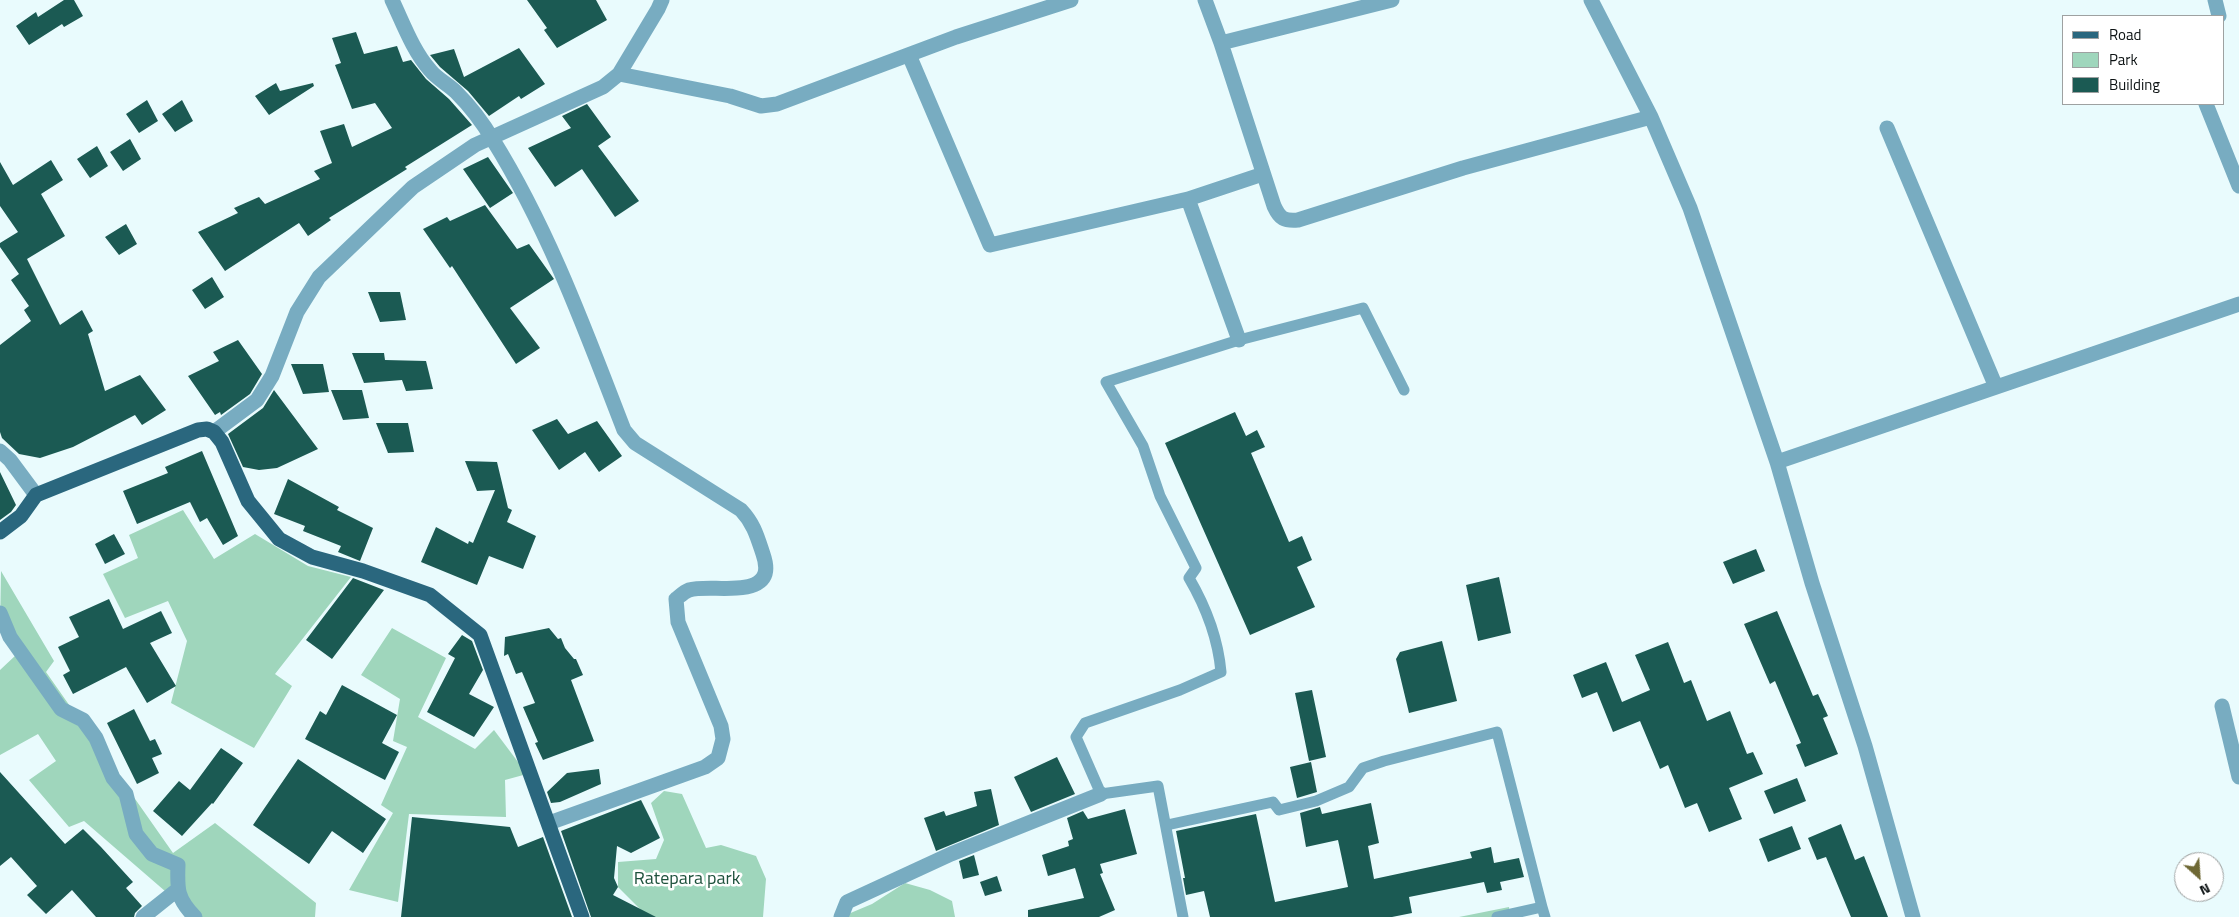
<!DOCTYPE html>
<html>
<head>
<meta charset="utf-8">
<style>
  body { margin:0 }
  #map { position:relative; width:2239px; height:917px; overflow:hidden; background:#e9fbfd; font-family:"Titillium Web",sans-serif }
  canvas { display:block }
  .legend { position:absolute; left:2062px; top:15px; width:162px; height:90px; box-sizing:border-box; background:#fff; border:1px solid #9ea1a1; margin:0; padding:6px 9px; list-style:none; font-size:15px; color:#0d1314 }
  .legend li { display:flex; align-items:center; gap:10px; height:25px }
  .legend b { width:25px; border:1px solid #9ea1a1 }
  .north { position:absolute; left:2174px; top:852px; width:50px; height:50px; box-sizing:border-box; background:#fff; border:1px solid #9ea1a1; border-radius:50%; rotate:154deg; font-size:14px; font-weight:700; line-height:20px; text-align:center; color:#0d1314 }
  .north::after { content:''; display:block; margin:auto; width:18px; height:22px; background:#6e6834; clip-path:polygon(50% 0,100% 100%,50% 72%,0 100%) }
</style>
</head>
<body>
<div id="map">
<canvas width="2239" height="917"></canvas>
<ul class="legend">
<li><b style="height:6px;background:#2a677e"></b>Road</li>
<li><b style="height:14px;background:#9fd6bc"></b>Park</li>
<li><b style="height:14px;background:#1b5a53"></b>Building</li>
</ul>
<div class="north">N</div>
</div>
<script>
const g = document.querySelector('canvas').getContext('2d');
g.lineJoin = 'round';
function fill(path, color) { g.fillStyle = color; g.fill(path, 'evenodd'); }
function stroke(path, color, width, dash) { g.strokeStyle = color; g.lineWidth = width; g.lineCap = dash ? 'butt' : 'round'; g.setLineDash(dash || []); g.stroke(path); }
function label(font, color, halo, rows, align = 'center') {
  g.font = font + ' "Titillium Web",sans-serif'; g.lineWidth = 5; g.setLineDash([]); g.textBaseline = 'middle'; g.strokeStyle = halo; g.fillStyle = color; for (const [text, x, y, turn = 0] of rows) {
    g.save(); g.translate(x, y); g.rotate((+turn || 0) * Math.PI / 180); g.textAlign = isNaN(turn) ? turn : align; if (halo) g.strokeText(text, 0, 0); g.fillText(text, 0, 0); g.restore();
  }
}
const green = new Path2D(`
  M183,510l31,49 41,-25 53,32 43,11 -76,97 17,12 -38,62 -83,-45 16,-62 -19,-40 -43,17 -22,-44 35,-16 -9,-23z
  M1,571l53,90 -8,11 127,181 42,-30 101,80 -1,14h-120l-111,-96 -15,6 -40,-47 27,-19 -18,-27 -38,21v-85l16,-15 -16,-25z
  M392,628l54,30 -28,59 57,32 19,-19 33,44 -22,6 1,37 -97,-3 -11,88 -49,-12 44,-77 -12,-8 26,-58 -14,-6 7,-42 -39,-24z
  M664,791l18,3 24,54 15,-3 35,11 10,23 -3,38h-115l-30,-30v-25l38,-3 8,-19 -13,-37z
  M905,883l25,7 22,11 3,16h-114l31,-13z
  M1509,907l1,10h-51z`);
const building = new Path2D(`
  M64,0h10l9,16 -19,11 -2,-3 -33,21 -13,-19 20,-14 2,5z
  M527,0h69l11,20 -50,28 -13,-18 3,-2z
  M356,32l8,22 33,-8 6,16 8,-2 15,19 23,20 23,26 -67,42 2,2 -78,49 2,2 -23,16 -9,-13 -74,48 -27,-39 40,-19 -4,-5 25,-11 6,7 55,-25 -6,-8 18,-8 -12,-32 24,-7 8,23 40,-19 -17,-25 -23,6 -17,-44 6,-2 -9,-25z
  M519,48l26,36 -24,15 -2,-3 -30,20 -21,-25 -28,-24 -10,-12 24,-6 10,28z
  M276,83l4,8 33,-8 1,3 -45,29 -14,-19z
  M147,100l11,21 -19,12 -13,-19z
  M182,100l11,21 -18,11 -13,-18z
  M587,104l24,33 -13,9 41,55 -24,16 -33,-48 -27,18 -27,-39 43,-20 -9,-12z
  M130,139l11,20 -18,12 -13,-19z
  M97,146l11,20 -18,12 -13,-19z
  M488,157l25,36 -23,15 -27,-39z
  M51,160l12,20 -22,14 24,42 -38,23 33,66 22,-15 11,21 -5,3 17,57 35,-16 26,35 -24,15 -7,-10 -62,32 -33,11 -21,-4 -17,-16 -2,-6v-87l31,-24 -7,-11 5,-4 -18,-26 8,-6 -19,-27v-4l18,-11 -18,-26v-44l13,23z
  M485,205l32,44 12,-5 25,35 -44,29 30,40 -24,16 -64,-98 -2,2 -27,-39 24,-12 3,4z
  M126,224l11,20 -18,11 -14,-18z
  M212,277l12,20 -19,12 -13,-19z
  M368,292h32l6,28 -26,2z
  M238,340l24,34 -12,20 -29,21 -1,-3 -5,3 -27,-39 31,-15 -6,-9z
  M352,353h32l1,7 41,1 7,28 -27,2 -4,-11 -38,3z
  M291,364h32l6,28 -26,2z
  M274,390l44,59 -41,19 -18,2 -16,-3 -15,-33 35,-26z
  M331,390h31l7,28 -26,2z
  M1235,412l11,24 11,-6 8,17 -14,6 38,89 13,-6 10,24 -15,7 18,40 -65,28 -85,-192z
  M557,419l11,15 29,-13 25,35 -23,16 -14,-20 -26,18 -27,-40z
  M376,423h32l6,29 -26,1z
  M202,451l36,85 -15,9 -16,-27 -7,4 -10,-20 -53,22 -14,-33 45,-18 -3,-6z
  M465,461l32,1 11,46 4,2 -5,12 29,14 -13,33 -34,-13 -12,29 -56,-23 15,-35 32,17 1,-3 4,2 22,-53 -18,1z
  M0,472l16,33 -5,7 -11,8z
  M288,479l51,28 -2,3 36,18 -13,33 -22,-9 3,-6 -38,-15 2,-5 -31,-12z
  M114,534l11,20 -20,10 -10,-20z
  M1756,549l9,22 -32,13 -10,-22z
  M1499,577l12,56 -33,8 -12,-56z
  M353,578l31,12 -52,69 -26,-19z
  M109,599l14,30 38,-18 11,22 -22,10 26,43 -29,17 -21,-36 -53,27 -10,-19 7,-4 -12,-24 21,-10 -10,-20z
  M1777,611l36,85 5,-2 10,22 -5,2 15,36 -33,13 -9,-22 5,-2 -26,-62 -5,3 -26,-60z
  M549,628l9,11 3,-1 4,10 9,11h2l7,16 -12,5 23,61 -51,19 -8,-17 3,-1 -15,-35 12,-4 -13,-31 -6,2 -8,-20 -4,2 1,-19z
  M462,635l10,6 11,29 -14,24 25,13 -20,30 -47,-25 28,-54 -7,-4z
  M1442,641l15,60 -48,12 -13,-54 4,-7z
  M1668,642l16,41 7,-3 16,41 23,-10 17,43 6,-2 10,22 -34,14 13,31 -33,13 -12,-29 -12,5 -17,-43 -8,4 -20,-48 -27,11 -16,-40 -15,6 -9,-23 33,-13 16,40 28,-12 -15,-35z
  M342,685l55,30 -15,28 17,9 -14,28 -80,-41 15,-28 6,4z
  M1312,690l14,67 -17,4 -14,-68z
  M134,709l16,32 5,-2 7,15 -10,4 7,15 -22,11 -30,-61z
  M221,748l22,15 -30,41 -1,-1 -30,33 -29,-25 26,-30 11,9z
  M1057,757l18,37 -44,18 -17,-35z
  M298,759l88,60 -23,34 -31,-22 -23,33 -56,-39z
  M1311,762l6,30 -20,6 -7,-31z
  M599,769l2,15 -41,18 -9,1 -4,-11 20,-19z
  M0,772l65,72 18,-15 18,18 32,35 -7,6 16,18 -7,7 -1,4h-38l-24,-27 -26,24 -19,-19 10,-9 -26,-29 -11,9z
  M1797,778l9,23 -32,13 -10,-23z
  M991,789l8,36 -63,26 -12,-33 20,-7 2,5 31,-10 -3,-14z
  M641,800l19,38 -29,15 -14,-7 -3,32 4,9 -5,8 43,22h-65l-30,-86z
  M1371,803l8,40 -11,3 6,33 98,-21 -2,-6 21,-5 3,16 25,-5 5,19 -24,5 2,8 -15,3 -3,-11 -75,15 3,16 -20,4h-182l-6,-26 -18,4 -3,-17h2l-9,-47 80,-17 19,88 73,-15 -10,-47 -32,7 -6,-34 20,-6 2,7z
  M1125,809l12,45 -37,10 3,9 -3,1 15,36 -16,7h-71v-7l56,-12 -9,-30 -27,8 -6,-21 27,-9 -1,-5 5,-2 -6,-21 16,-7 5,8z
  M412,817l98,10 8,20 25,-10 29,80h-171z
  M1841,824l14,36 9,-4 24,61h-37l-25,-60 -9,3 -9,-22z
  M1792,826l9,23 -33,13 -9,-23z
  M974,855l5,20 -16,4 -4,-18z
  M997,876l5,15 -17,5 -5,-14z`);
const lane = new Path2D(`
  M1167,825l106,-23 6,8 37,-9 33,-14 14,-19 21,-7 113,-29 45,175
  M1183,917l-25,-131 -57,8 -25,-57 9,-14 95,-33 41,-18c-3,-33 -15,-65 -32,-94l7,-10 -36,-72 -17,-50 -37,-64 133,-42 124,-32 41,82
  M1497,917l45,-10 3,10`);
const street = new Path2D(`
  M392,0c11,23 21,51 38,70 7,9 18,14 26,22 13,13 27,31 37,48 56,90 93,192 131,290l11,13 106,67c13,14 16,26 22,44 17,49 -51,29 -74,36 -5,2 -9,6 -13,9l2,23 43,104 2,13 -5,19 -13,9 -156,56
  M1205,0l16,43 171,-43
  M1591,0l60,117 39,91 87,254 35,121 53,163 48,171
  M2215,0l4,16
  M1221,43l53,163c6,13 10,15 24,14l165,-52 188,-51
  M909,55l81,190 198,-46
  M619,74l111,22 31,10 16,-2 179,-67 115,-37
  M2206,104l33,82
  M1887,128l109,259
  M1239,340l-51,-141 75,-25
  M214,432l43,-32 15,-24 25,-64 22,-35 94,-90 62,-42 128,-58 16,-13 39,-65 4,-9
  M0,451l10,9 26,35
  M1777,462l462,-158
  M0,613l10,24 51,72 22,11 13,18 17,40 13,16 10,40 16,20 26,11c-1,24 -1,34 17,52
  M2222,706l17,71
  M143,917l34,-27
  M841,917l6,-15 104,-48 150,-60`);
const primary = new Path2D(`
  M0,532l21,-16 15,-21 162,-65 9,-1 7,3 8,10 26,59 31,38 33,18 51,14 67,24 50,40 102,282`);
const parkNames = [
  ["Ratepara park",687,880]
];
fill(green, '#9fd6bc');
fill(building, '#1b5a53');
stroke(lane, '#78acc1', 11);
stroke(street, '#78acc1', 15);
stroke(primary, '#2a677e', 15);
label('18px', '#1d513c', '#fff', parkNames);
</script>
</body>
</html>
